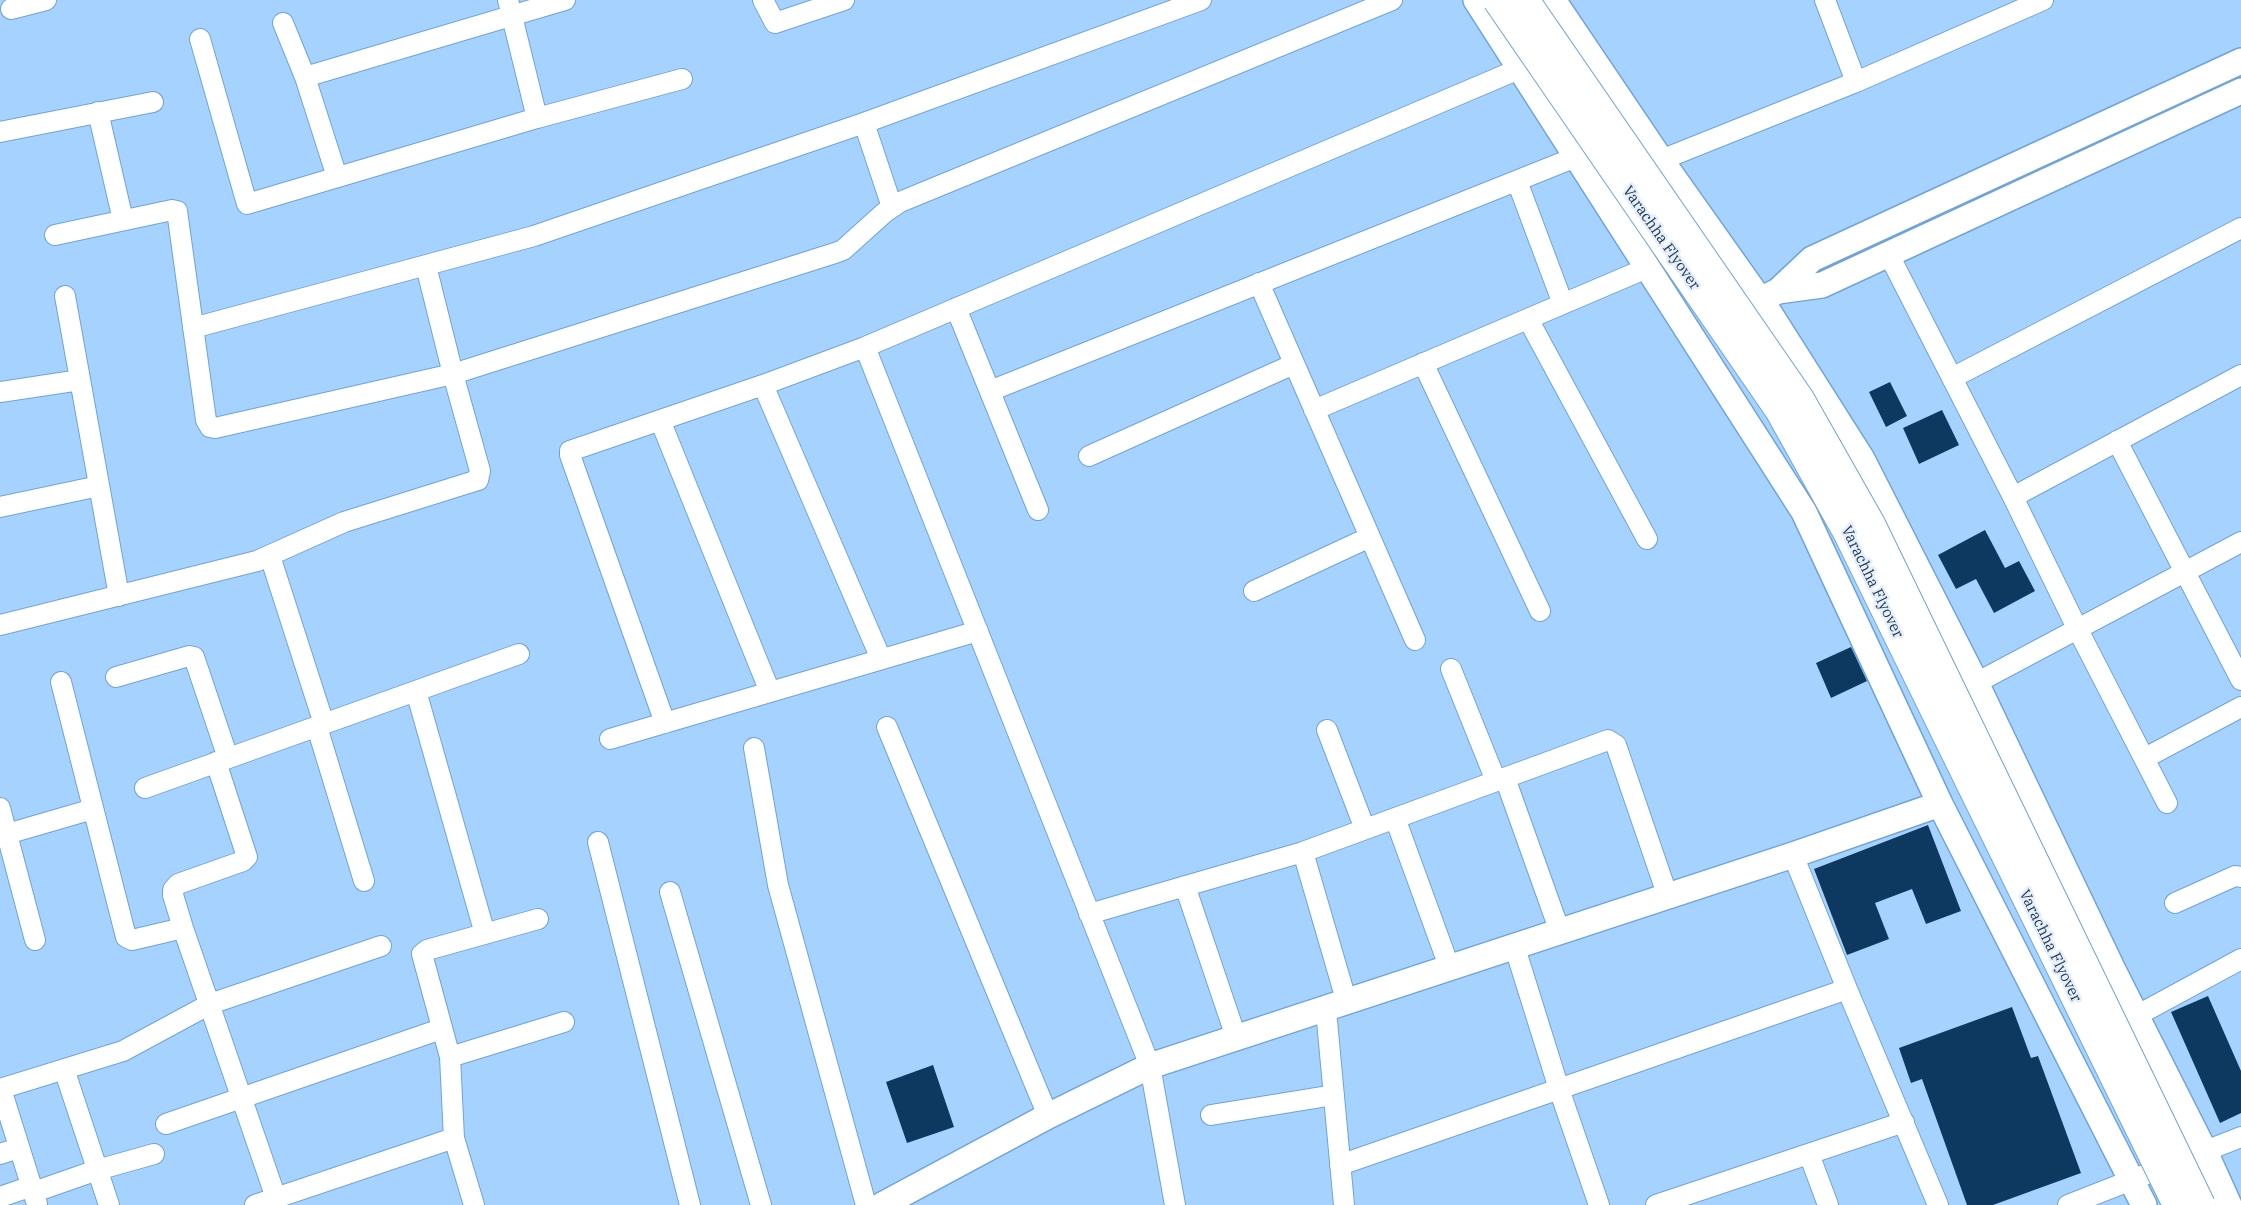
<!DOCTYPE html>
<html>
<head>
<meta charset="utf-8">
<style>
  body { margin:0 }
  canvas { display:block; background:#a6d2ff }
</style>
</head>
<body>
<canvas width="2241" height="1205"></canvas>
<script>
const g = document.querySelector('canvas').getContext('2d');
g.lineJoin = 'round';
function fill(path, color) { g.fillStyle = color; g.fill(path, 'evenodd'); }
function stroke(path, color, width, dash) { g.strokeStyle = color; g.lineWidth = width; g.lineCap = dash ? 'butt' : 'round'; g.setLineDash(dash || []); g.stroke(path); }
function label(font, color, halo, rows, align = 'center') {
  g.font = font + ' "IBM Plex Serif",serif'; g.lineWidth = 5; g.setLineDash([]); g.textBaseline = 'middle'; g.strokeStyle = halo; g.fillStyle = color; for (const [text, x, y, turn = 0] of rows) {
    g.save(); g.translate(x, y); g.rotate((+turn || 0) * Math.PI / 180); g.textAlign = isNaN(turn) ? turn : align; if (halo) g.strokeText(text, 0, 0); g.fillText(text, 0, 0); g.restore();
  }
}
const building = new Path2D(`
  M1890,382l17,34 -21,11 -17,-35z
  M1942,410l17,35 -40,19 -16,-36z
  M1985,530l20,38 14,-7 16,30 -41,22 -18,-34 -20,10 -18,-34z
  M1851,647l16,34 -36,17 -15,-35z
  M1928,825l33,86 -35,13 -14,-35 -37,14 14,36 -42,16 -33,-86z
  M2208,996l33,75v42l-21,10 -49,-111z
  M2012,1007l19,51 7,-2 43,117 -88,32h-26l-45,-126 -11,4 -12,-35z
  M933,1065l21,62 -47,16 -21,-61z`);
const minor = new Path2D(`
  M508,0l29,118
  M763,0l12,23 69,-23
  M1825,0l31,82
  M11,9l35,-9
  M283,23l22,54 32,100
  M200,39l47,165 290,-86 145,-39
  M305,77l260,-77
  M98,112l25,108
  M864,123l28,84
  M0,132l153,-30
  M1661,160l195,-78 187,-82
  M1517,181l46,123
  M55,235l117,-25 5,1 29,209 4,7 5,1 238,-54 382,-121 8,-3 41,-37 16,-11 492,-202
  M1889,255l124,242 64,131 90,175
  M1259,283l156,357
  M65,296l54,300
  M956,308l82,202
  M1528,319l119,220
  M193,328l341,-92 330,-113 337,-123
  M865,347l285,719 25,139
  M1423,363l117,248
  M1952,378l289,-150
  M763,385l118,274
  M990,391l586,-234
  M0,392l80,-12
  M1314,410l333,-142
  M660,420l110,272
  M2117,441l124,239
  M1089,456l205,-92
  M2013,497l228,-122
  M0,507l99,-21
  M270,556l54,168
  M1254,591l116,-54
  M0,625l257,-64 87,-39 134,-42 2,-9 -27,-97 -27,-108
  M1451,669l45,112
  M116,677l73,-21 5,1 34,101
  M61,682l65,255 6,3 51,-12
  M1976,683l265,-141
  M416,691l69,243
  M665,723l-95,-268v-4l193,-66 102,-38 654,-278
  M317,727l47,154
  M887,727l161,389
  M1327,730l38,99
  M610,739l368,-108
  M754,748l24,137 88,320
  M2145,758l96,-51
  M216,762l31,95 -4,4 -65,23 -5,6v5l10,33 93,270
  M1505,778l55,154
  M145,788l374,-134
  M0,808l35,132
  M1395,818l55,151
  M7,834l86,-25
  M598,842l92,363
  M1303,852l44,151
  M1793,855l54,134 91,216
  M1185,886l51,151
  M670,892l91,313
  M2175,903l60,-27 6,1
  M1089,914l214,-62 305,-112 8,5 52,152
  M1515,948l44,141 40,116
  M1326,1010l18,195
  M2136,1016l105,-57
  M450,1057l114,-35
  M64,1069l45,136
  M0,1089l123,-38 87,-47 171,-58
  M1,1089l36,115
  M1211,1115l123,-20
  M166,1124l275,-95
  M0,1154l19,-6
  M1809,1154l19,51
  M1340,1165l507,-176
  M34,1192l63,-22 57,-16
  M0,1197l32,-11
  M255,1205l199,-67
  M474,1205l-20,-67 -4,-81 -28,-103 5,-4 111,-31
  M1656,1205l248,-83
  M2068,1205l173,-68`);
const tertiary = new Path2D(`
  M1476,0l328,512 136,292 204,401
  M1553,0l108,160 109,154 92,145 114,224 137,287 92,182 24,53
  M1778,291l44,-6 419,-194
  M1746,307l32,-16 34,-32 429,-198
  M882,1205l166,-89 102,-50 643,-211 147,-51`);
const primaryBridge = new Path2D(`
  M1497,0l282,410 69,124 329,671
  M1525,0l275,399 72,127 329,679`);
const streetNames = [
  ["Varachha Flyover",1661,238,55],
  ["Varachha Flyover",1872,582,64],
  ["Varachha Flyover",2050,946,64]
];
fill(building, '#0d3960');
stroke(minor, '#6ea4da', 22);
stroke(tertiary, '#6ea4da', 28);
stroke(minor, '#fff', 20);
stroke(tertiary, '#fff', 25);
stroke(primaryBridge, '#6ea4da', 30, []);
stroke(primaryBridge, '#fff', 28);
label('15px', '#22384e', '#e4effb', streetNames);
</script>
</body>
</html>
